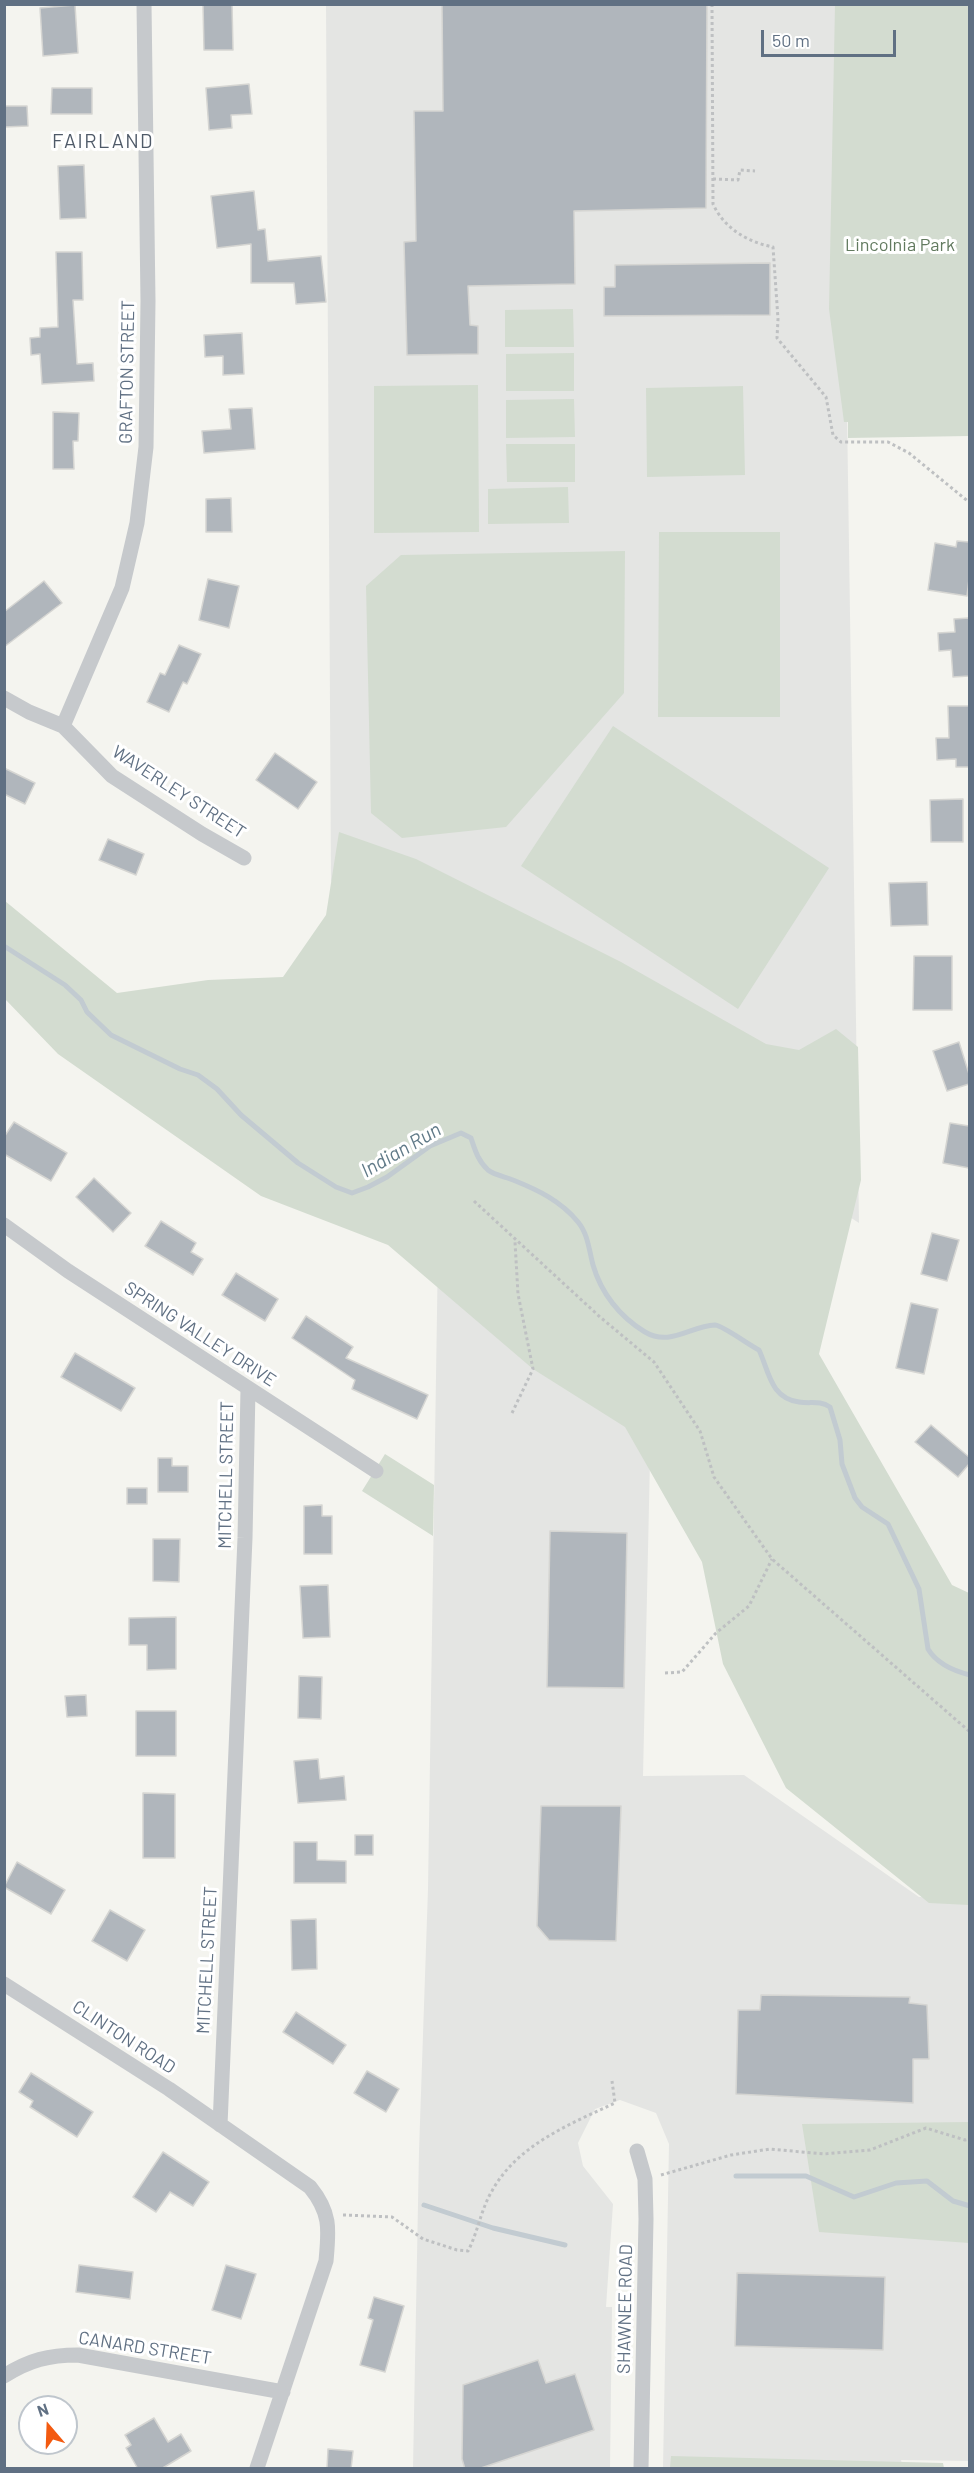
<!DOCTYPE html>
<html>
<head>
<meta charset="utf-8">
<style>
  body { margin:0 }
  #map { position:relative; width:974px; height:2473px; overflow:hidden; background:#f4f4ef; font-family:Barlow,sans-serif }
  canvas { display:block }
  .frame { position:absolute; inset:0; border:6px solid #607083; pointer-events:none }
  .north { position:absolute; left:18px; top:2395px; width:60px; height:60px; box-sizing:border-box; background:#fff; border:2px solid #bfc6cd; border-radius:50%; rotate:341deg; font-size:16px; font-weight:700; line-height:24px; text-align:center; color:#607083 }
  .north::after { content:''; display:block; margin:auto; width:21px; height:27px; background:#f35a10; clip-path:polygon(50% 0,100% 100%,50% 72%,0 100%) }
  .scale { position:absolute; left:761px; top:30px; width:135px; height:27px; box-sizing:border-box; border:3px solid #607083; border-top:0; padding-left:8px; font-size:18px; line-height:21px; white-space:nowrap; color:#607083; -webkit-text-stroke:4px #fff; paint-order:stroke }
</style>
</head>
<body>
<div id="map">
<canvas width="974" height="2473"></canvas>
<div class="frame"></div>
<div class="north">N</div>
<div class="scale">50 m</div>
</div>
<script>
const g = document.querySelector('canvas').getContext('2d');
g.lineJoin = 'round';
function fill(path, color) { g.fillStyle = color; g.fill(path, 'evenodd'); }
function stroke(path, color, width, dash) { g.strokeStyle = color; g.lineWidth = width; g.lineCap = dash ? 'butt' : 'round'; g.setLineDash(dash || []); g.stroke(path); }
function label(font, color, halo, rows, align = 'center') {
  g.font = font + ' Barlow,sans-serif'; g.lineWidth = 6; g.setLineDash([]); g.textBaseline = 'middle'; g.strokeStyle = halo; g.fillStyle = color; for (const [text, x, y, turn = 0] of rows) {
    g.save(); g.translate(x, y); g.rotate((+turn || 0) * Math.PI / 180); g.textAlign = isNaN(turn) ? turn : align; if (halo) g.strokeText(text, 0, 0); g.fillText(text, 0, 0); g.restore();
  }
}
const built = new Path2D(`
  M326,5h515l18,1218 -528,-342z
  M438,1249l213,165 -8,362 101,-1 175,122 50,1 1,563 -69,-1 2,8h-240l6,-324 -13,-31 -36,-13 -25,9 -17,34 5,23 30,38 -7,103h6l-2,161h-197l6,-317 9,-262z`);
const green = new Path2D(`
  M835,5h134v431l-121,2v-16h-4l-15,-113z
  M573,309l1,38h-69v-37z
  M574,353v38h-68v-37z
  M478,385l1,147 -105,1v-147z
  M743,386l2,89 -98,2 -1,-89z
  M574,399l1,38 -69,1v-38z
  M506,444h69v38h-68z
  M568,487l1,36 -81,1v-35z
  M659,532h121v185h-122z
  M625,551l-1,142 -118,134 -104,11 -31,-25 -5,-227 35,-31z
  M613,726l216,142 -91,141 -217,-143z
  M339,832l77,27 205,103 145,82 33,6 37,-21 22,18 3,133 -42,174 133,231 17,8v312l-40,-2 -143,-115 -63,-124 -21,-102 -77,-135 -92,-58 -145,-124 -127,-49 -203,-142 -53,-55v-98l112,92 91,-13 75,-3 43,-62z
  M385,1454l49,31 -1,51 -71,-45z
  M969,2122v121l-150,-11 -17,-108z
  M671,2456l272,7 1,5h-274z`);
const stream = new Path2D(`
  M4,946l61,39 16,15 6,12 24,23 69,34 18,6 19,14 24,26 57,48 38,24 16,6 16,-6 19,-10 43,-31 31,-13 10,5c4,12 7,23 17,32 6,5 18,7 25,10 25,10 48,21 65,42 10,12 11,28 15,43 8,28 27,52 52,67 25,15 45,-6 70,-7 7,0 34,20 44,25 10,21 11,48 40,52 12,2 20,-2 31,5l10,33 2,24 13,34 7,9 26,17 31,65 9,60c9,15 26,22 42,26
  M736,2176h70l48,21 42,-14 31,-2 26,20 17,5
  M424,2205l69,23 72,17`);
const building = new Path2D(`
  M203,4h29l1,46h-29z
  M442,4h265l-1,204 -132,3 1,73 -107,2 2,39 8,1v28l-71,1 -3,-113 12,-1 -2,-130h29z
  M75,5l3,48 -35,3 -3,-48z
  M249,84l3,30 -21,1 1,13 -23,2 -3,-42z
  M52,88h40v26h-41z
  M4,106h23l1,20 -24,1z
  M84,165l2,53 -26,1 -2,-53z
  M254,191l4,39 7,-1 3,32 53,-5 5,46 -30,2 -2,-21h-43v-39l-34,4 -6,-52z
  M56,252h26l1,48h-10l4,64 16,-1 1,18 -52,3 -2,-30 -9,1 -1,-17 10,-1v-9l18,-1z
  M770,263v52l-166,1v-29h11v-22z
  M242,333l2,41 -21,1v-19l-18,1 -1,-22z
  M252,408l3,41 -51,4 -2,-22 29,-2 -2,-20z
  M53,412l26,1 -1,28h-5l1,28h-21z
  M231,498l1,34h-26v-33z
  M957,541l12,1v37l-2,17 -39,-6 7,-47 21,4z
  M208,579l31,7 -10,42 -30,-8z
  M44,581l18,22 -58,44v-35z
  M969,618v58l-16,1 -2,-27 -12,1 -1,-18 17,-1 -1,-13z
  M179,645l22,9 -14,30 -4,-2 -14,30 -22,-10 13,-29 5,2z
  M948,706h21v61h-13v-8l-19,1 -1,-22h13z
  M275,753l42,29 -19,27 -42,-29z
  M4,768l31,15 -10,21 -21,-10z
  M963,799v43h-32l-1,-42z
  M108,839l36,15 -8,21 -37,-15z
  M927,882l1,43 -37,1 -2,-43z
  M914,956h38v54h-39z
  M959,1042l10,32v10l-22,7 -14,-40z
  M14,1122l53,31 -16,28 -47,-27v-17z
  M950,1123l19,3v42l-26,-5z
  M94,1178l37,35 -18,19 -37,-35z
  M161,1221l35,22 -5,9 12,7 -10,16 -48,-29z
  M932,1233l27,7 -12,41 -26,-7z
  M236,1273l42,26 -13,22 -43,-26z
  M911,1303l27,6 -14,65 -28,-6z
  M306,1316l47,31 -7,11 82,37 -11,24 -65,-30 3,-9 -63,-42z
  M75,1353l60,35 -14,23 -60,-34z
  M931,1425l38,32v7l-11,13 -43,-35z
  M158,1458h14v8h16v26h-30z
  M127,1488h20v16h-20z
  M322,1505v11h10v38h-28v-48z
  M550,1531l77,2 -3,155 -77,-1z
  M153,1539h27l-1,43 -26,-1z
  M328,1585l2,52 -27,1 -3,-52z
  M176,1617v52l-29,1v-25h-18v-27z
  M299,1676l23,1 -1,42 -23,-1z
  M86,1695l1,21 -20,1 -2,-21z
  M136,1711h40v45h-40z
  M318,1759l2,20 24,-3 2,24 -48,3 -4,-42z
  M143,1793l32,1v64h-32z
  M541,1806h80l-5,135 -67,-1 -12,-14z
  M355,1835h18v20h-18z
  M294,1842h23v18l29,1v22h-52z
  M17,1862l48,28 -14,24 -47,-27z
  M110,1910l35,20 -18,31 -35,-20z
  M316,1919l1,50 -25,1 -1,-50z
  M761,1995l149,2 -1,6 18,2 2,54h-16v44l-177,-9 2,-84h22z
  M296,2012l50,33 -13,19 -50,-32z
  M367,2071l32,18 -13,23 -32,-19z
  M31,2073l62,39 -16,25 -47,-30 3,-6 -14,-9z
  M163,2152l46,30 -16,24 -23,-14 -14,20 -23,-15z
  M79,2265l54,7 -3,27 -54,-7z
  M226,2265l30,9 -15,45 -29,-9z
  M737,2273l148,4 -2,73 -148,-4z
  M374,2297l30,9 -19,66 -25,-7 13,-45 -5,-2z
  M538,2360l8,23 29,-9 19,56 -116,39h-13l-3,-10 1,-74z
  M154,2418l14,24 13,-8 10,17 -30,18h-23l-12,-21 5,-3 -6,-10z
  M328,2449l25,2 -2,18h-24z`);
const path = new Path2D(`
  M712,4l1,200c11,24 34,38 60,43l5,72 -1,19 49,59 7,38 8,7h47l21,11 61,50
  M713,179l25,1 2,-10 15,1
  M474,1201l126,116 54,45 46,69 14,46 58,82 198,173
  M512,1413l21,-44 -15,-75 -3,-52
  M665,1673l17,-1 34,-39 33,-27 23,-47
  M661,2175l70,-20 39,-6 54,5 46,-4 56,-22 39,12 5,-1
  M343,2215l49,2 31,22 34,11 11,1c10,-19 13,-42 24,-60 25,-46 78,-67 123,-88l-3,-22`);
const minor = new Path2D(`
  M4,698l25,14 34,14 49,50 90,58 42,24
  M63,726l59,-138 15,-65 9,-76 2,-146 -4,-297
  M4,1225l64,46 308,200
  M4,1984l165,105 141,98c21,26 19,42 16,74l-69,207
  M220,2125l25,-587 3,-149
  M637,2151l8,28 1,40 -5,249
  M4,2376c25,-16 45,-21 74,-21l205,37`);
const parkNames = [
  ["Lincolnia Park",900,245]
];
const streetNames = [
  ["GRAFTON STREET",127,372,-89],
  ["WAVERLEY STREET",179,792,33],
  ["SPRING VALLEY DRIVE",200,1334,33],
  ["MITCHELL STREET",226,1475,-89],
  ["MITCHELL STREET",207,1960,-87],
  ["CLINTON ROAD",124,2037,33],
  ["SHAWNEE ROAD",625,2309,-89],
  ["CANARD STREET",145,2348,9]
];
const neighbourhoodNames = [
  ["FAIRLAND",103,141]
];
const waterNames = [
  ["Indian Run",401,1150,-30]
];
fill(built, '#e4e5e3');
fill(green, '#d3dcd0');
stroke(stream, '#c2cbd1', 5);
fill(building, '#b0b6bc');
stroke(building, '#d5d5d2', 1.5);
stroke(path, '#bec0c2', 3, [3, 3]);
stroke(minor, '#c6c9cc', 15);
label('18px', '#627a5f', '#fff', parkNames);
label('18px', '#607083', '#fff', streetNames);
g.letterSpacing = '1.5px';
label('20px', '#4f5a68', '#fff', neighbourhoodNames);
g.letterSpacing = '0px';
label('italic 20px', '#607a88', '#fff', waterNames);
</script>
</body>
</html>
